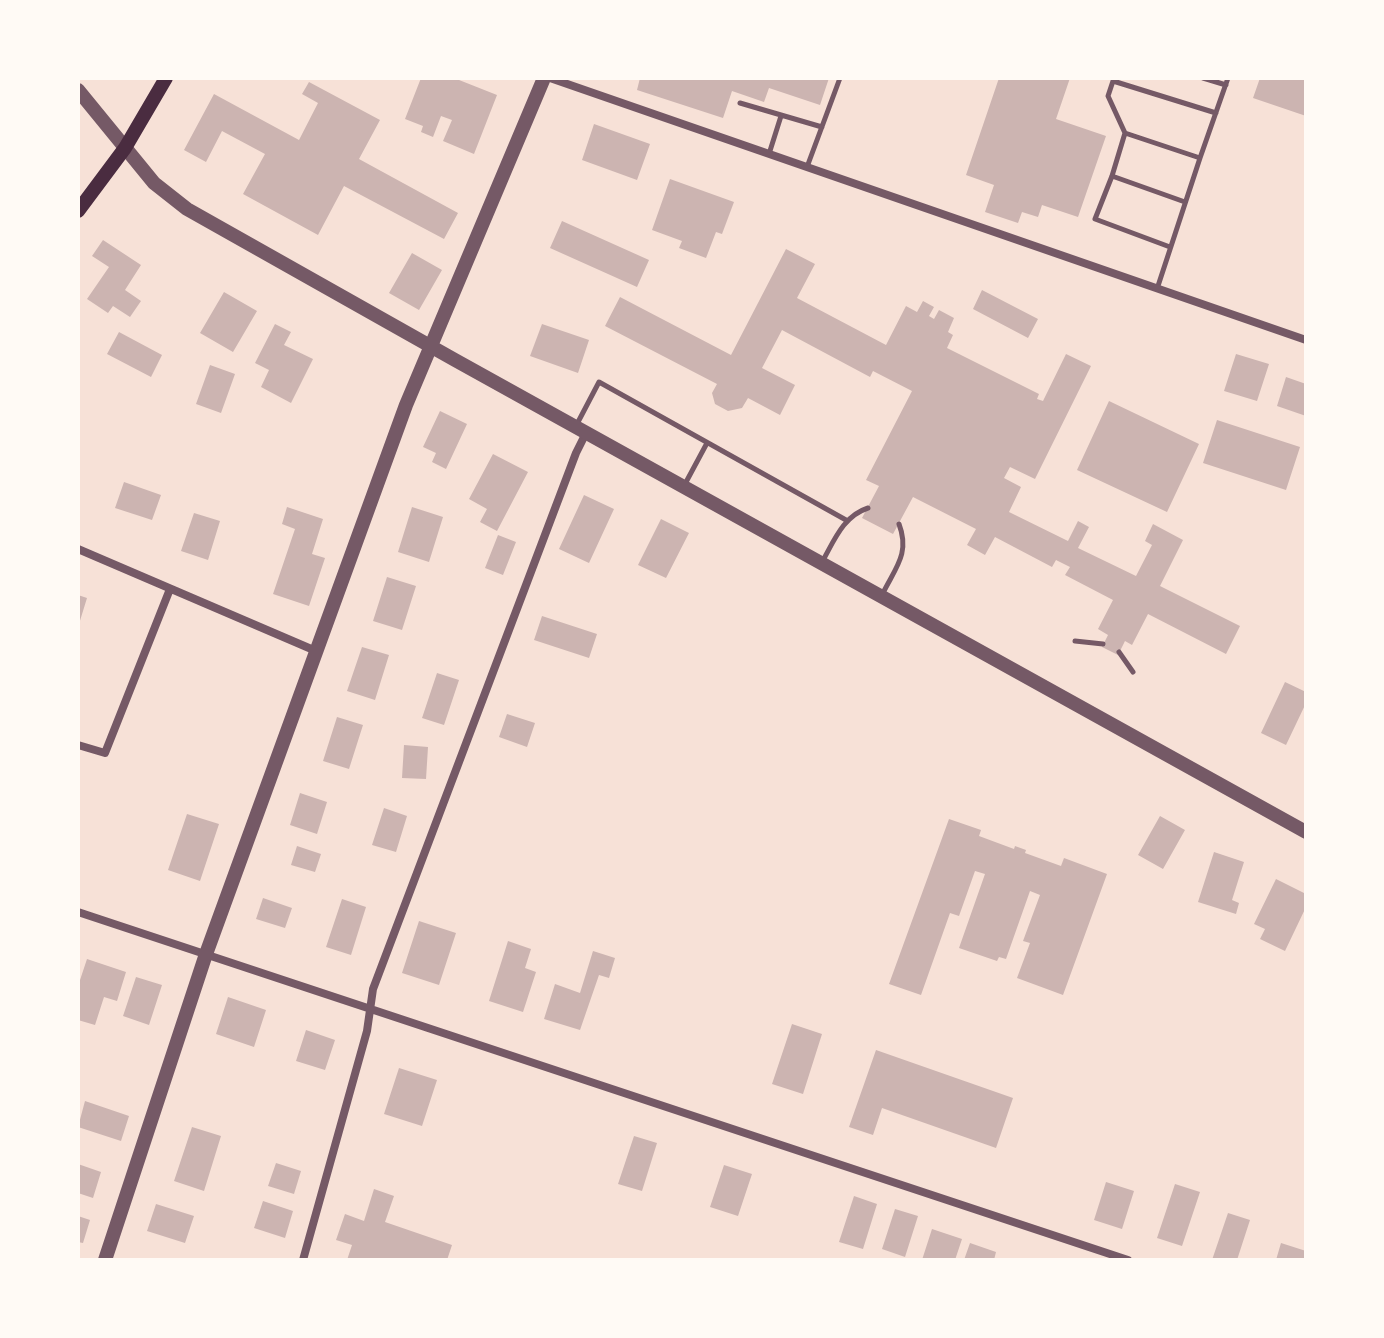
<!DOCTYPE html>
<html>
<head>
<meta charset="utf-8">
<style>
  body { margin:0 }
  #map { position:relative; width:1384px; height:1338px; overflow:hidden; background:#f7e1d7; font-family:"Source Serif 4",serif }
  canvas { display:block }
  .frame { position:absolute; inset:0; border:80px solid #fffaf5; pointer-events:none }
</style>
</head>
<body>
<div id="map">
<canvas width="1384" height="1338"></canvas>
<div class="frame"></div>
</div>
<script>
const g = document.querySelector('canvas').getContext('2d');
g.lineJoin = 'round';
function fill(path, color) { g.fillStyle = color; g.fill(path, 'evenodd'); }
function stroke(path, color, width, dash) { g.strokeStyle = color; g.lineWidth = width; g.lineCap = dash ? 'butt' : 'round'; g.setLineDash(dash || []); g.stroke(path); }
const building = new Path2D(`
  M421,78h33l43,17 -23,59 -31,-13 9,-21 -11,-4 -8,21 -12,-5 2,-6 -18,-7z
  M640,78h189l-9,27 -51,-17 -5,14 -32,-11 -9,27 -86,-28z
  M999,78h71l-14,41 50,17 -28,81 -36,-12 -4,12 -16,-5 -4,11 -33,-11 9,-27 -28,-10z
  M1260,78h46v38l-53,-18z
  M309,82l71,38 -21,39 99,54 -14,26 -100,-53 -26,49 -75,-41 22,-40 -43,-23 -16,31 -22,-12 30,-56 85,46 19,-37 -16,-9z
  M594,124l56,20 -13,36 -55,-20z
  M670,179l64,23 -12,32 -6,-2 -10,26 -27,-10 3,-7 -30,-11z
  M562,221l87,39 -12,27 -87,-39z
  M103,240l38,25 -16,25 16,11 -11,16 -17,-11 -5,7 -21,-14 22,-32 -17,-11z
  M786,249l29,15 -18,34 89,47 20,-39 11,6 6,-11 11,6 -5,9 5,3 5,-9 15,8 -6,14 5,3 -6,13 92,46 -2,5 6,2 23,-47 25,12 -56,113 -25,-12 -6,11 17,9 -12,25 59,29 10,-20 11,6 -11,21 58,28 16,-31 -7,-4 8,-17 30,16 -23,46 80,40 -14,28 -78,-40 -16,31 -7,-4 -7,14 -16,-8 6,-12 -10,-6 15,-29 -48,-25 5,-8 -14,-7 -4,7 -57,-30 -10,18 -18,-10 9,-16 -63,-32 -20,37 -31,-16 17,-32 -13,-6 46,-89 -39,-20 -3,6 -88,-47 -20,38 33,17 -15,30 -32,-17 -6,10 -14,3 -13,-7 -3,-11 5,-9 -112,-58 15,-29 111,58z
  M412,253l30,17 -23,40 -30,-17z
  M982,290l56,29 -10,19 -55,-29z
  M224,292l33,19 -24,41 -33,-19z
  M275,324l16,8 -7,13 29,14 -22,44 -30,-16 8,-17 -14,-7z
  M542,324l47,16 -11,33 -48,-17z
  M119,332l43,23 -11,22 -44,-23z
  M1236,354l33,10 -12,37 -33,-10z
  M210,365l25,9 -14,39 -25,-9z
  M1286,377l20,7v32l-29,-10z
  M1109,401l90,43 -32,68 -90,-42z
  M440,411l27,13 -21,45 -14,-7 4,-9 -13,-6z
  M1217,420l83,27 -14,43 -83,-27z
  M493,454l35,18 -31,59 -17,-9 7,-13 -18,-10z
  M124,482l37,13 -9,25 -37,-12z
  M584,495l30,14 -25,54 -30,-14z
  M287,507l36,12 -11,35 13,4 -16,48 -36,-12 22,-65 -13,-5z
  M412,507l31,10 -14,45 -31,-10z
  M194,513l26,8 -12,39 -27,-9z
  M661,519l28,14 -23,45 -28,-13z
  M498,535l18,7 -13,33 -18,-7z
  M387,577l29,9 -14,44 -29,-9z
  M78,595l9,3 -8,26 -1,-1z
  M542,616l55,18 -8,24 -55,-18z
  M362,647l27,8 -14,45 -28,-9z
  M437,673l22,7 -15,45 -22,-7z
  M1285,682l21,10v11l-20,42 -25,-12z
  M507,714l28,9 -8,24 -28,-10z
  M337,717l26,8 -14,44 -26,-8z
  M404,745l24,2 -2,32 -24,-1z
  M300,793l27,9 -10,32 -27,-9z
  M384,808l23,8 -11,36 -24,-7z
  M187,814l32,10 -19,57 -32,-11z
  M1160,816l25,14 -22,39 -25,-14z
  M949,819l32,11 -2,6 35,13 1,-3 11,4 -1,3 36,13 3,-8 43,16 -44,121 -46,-17 13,-35 -7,-2 17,-46 -10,-4 -24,68 -7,-2 -2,4 -38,-13 26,-74 -10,-3 -16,45 -9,-3 -29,82 -32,-11z
  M297,846l24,8 -6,18 -24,-7z
  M1214,852l30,10 -12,38 7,3 -3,11 -38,-12z
  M1276,879l30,15v13l-21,44 -25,-12 5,-10 -11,-5z
  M263,898l29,10 -7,20 -29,-9z
  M342,899l24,8 -15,48 -25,-8z
  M419,921l37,12 -17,52 -37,-12z
  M508,941l23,8 -6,19 11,4 -13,40 -34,-11z
  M593,951l22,7 -6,20 -10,-3 -19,55 -36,-11 11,-35 25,9z
  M87,959l39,13 -9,29 -13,-4 -9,28 -17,-5v-34z
  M136,977l26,8 -13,40 -26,-9z
  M228,997l38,13 -12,37 -38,-13z
  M792,1024l30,10 -19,60 -31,-10z
  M306,1030l29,10 -10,30 -29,-9z
  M876,1050l137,48 -17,50 -114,-40 -9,27 -24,-8z
  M399,1068l38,12 -15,46 -38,-12z
  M85,1101l44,15 -8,25 -43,-14z
  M192,1127l29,9 -17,55 -30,-10z
  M634,1136l23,7 -15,48 -24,-7z
  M276,1163l25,8 -7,23 -26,-8z
  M78,1164l23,8 -8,26 -15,-5z
  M724,1165l28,9 -14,42 -28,-9z
  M1106,1182l28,9 -12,38 -28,-9z
  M1175,1184l25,8 -18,54 -25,-8z
  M374,1189l20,7 -9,26 67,23 -5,15h-100l5,-15 -16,-5 9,-26 19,7z
  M854,1196l23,8 -14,45 -24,-7z
  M263,1201l30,10 -8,27 -31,-10z
  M156,1204l38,12 -9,27 -38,-12z
  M895,1209l23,7 -13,41 -23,-8z
  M1228,1213l22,7 -13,40h-25z
  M78,1216l12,4 -7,23 -5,-1z
  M932,1229l30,10 -7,21h-33z
  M970,1243l26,9 -2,8h-30z
  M1281,1243l25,8 -2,9h-28z`);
const service = new Path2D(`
  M1114,78l-6,18 17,37 75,25 28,-80
  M1203,78l23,7
  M1113,81l103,32
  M740,103l82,24
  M1125,133l-13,43 -17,43 75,28
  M769,154l12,-38
  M807,167l33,-89
  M1112,176l73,26
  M1157,289l43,-131
  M577,424l22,-42 247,138
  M685,484l22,-41
  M822,562c12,-21 21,-46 46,-54
  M883,593c13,-26 27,-40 16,-69
  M1075,641l28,3
  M1119,652l14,20`);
const minor = new Path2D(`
  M550,78l756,262
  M78,549l238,102
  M78,745l27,8 65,-164
  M78,912l1050,348
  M303,1260l64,-229 6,-42 203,-536 10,-20`);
const tertiary = new Path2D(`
  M78,90l76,93 33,26 268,151 851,472
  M105,1260l101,-306 200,-549 138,-327`);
const secondary = new Path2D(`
  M78,211l47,-63 41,-70`);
fill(building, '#ccb4b1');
stroke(service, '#755966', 5);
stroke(minor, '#755966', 8);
stroke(tertiary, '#755966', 14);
stroke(secondary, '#4a2c40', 14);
</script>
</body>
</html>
